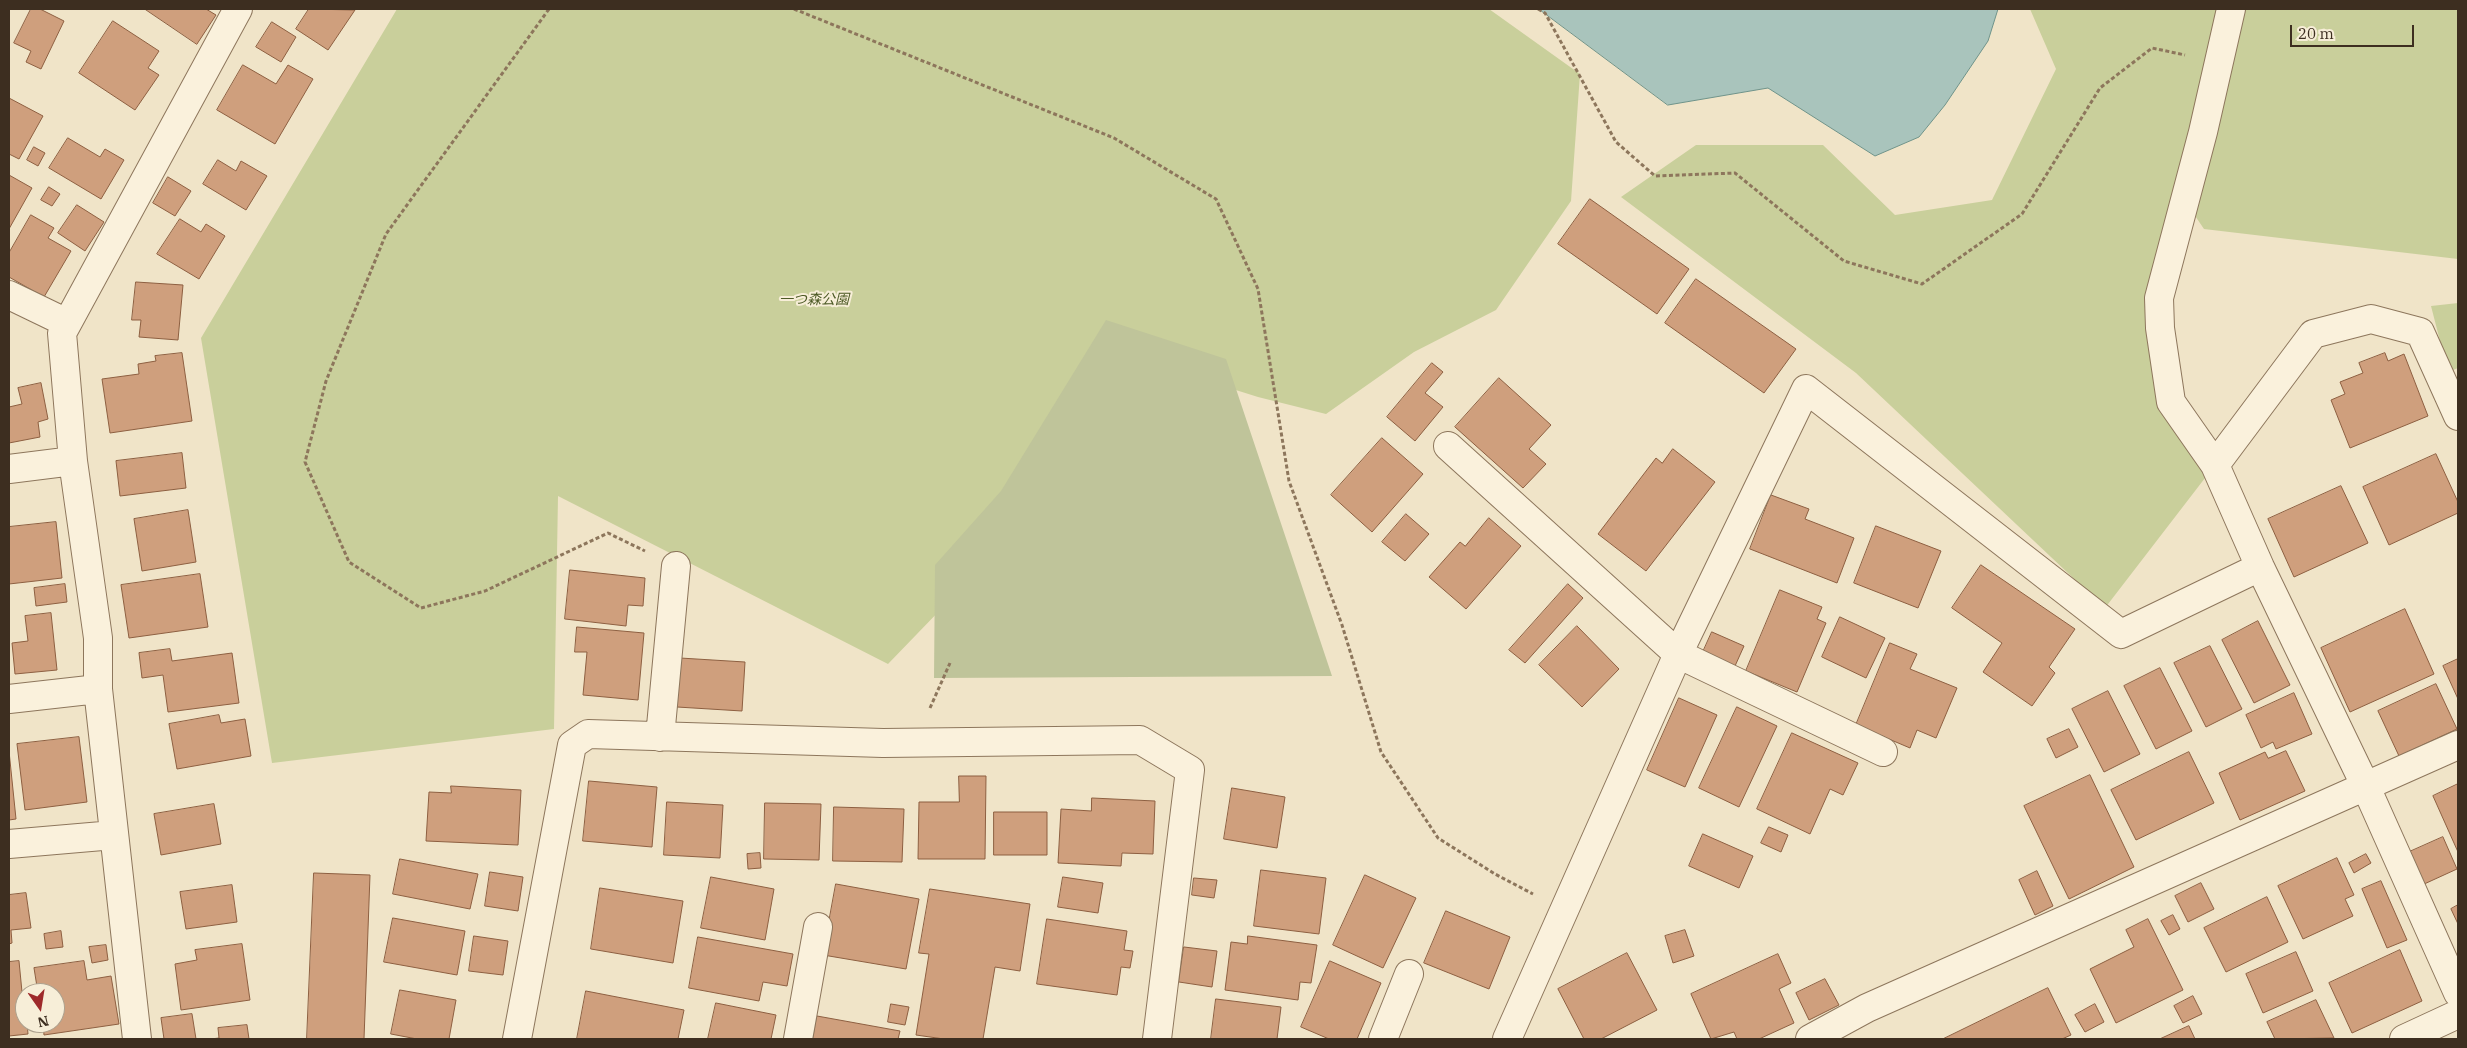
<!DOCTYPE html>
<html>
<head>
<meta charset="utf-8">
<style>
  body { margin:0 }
  #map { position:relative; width:2467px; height:1048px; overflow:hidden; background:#f0e4c8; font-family:"IBM Plex Serif",serif }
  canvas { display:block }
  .frame { position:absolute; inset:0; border:10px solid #3d2e20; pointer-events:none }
  .north { position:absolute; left:15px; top:983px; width:50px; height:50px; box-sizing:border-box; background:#f7eed8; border:1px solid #ada18e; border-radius:50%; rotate:167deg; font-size:14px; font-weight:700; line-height:20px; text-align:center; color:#3d2e20 }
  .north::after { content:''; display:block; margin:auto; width:18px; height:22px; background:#9e2a2b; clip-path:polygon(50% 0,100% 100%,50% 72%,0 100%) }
  .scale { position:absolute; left:2290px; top:25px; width:124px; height:22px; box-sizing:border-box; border:2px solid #3d2e20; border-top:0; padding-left:6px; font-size:15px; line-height:18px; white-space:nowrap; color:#3d2e20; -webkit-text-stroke:4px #f7eed8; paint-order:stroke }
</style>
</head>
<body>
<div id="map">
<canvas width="2467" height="1048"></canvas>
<div class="frame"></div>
<div class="north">N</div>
<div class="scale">20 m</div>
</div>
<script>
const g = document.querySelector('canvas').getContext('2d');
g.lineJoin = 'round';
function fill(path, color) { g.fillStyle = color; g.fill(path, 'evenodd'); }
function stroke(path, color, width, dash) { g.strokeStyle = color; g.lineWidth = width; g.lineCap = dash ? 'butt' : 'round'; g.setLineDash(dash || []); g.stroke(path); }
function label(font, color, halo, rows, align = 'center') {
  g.font = font + ' "IBM Plex Serif","Noto Sans JP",serif'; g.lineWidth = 4; g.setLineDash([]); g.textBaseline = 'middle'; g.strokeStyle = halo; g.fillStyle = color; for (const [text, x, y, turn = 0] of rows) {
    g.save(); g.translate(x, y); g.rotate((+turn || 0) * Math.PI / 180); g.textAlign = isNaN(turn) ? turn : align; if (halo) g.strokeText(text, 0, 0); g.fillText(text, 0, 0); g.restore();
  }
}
const green = new Path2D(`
  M397,9h1092l91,65 -9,127 -75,109 -82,42 -88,62 -68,-17 -143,-45 -86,166 -141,146 -330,-168 -4,233 -282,34 -71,-425z
  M2030,9h428v250l-254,-30 -19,-28 -26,97 12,104 44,63 -110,143 -249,-235 -235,-176 75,-52h127l72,70 97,-15 64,-131z
  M2458,303v65l-10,4 -17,-66z`);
const cemetery = new Path2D(`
  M1106,320l120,39 106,317 -398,2 1,-113 66,-74z`);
const water = new Path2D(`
  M1539,9h459l-10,32 -43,64 -26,32 -44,19 -107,-68 -100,17z`);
const building = new Path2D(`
  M31,9h9l24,12 -23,48 -15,-7 5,-11 -17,-8z
  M145,9h61l10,6 -19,29z
  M309,9l46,1 -27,40 -32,-21z
  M113,21l46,30 -11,17 11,7 -24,35 -56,-37z
  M272,22l24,15 -15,25 -25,-15z
  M243,65l33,19 12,-19 25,14 -38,65 -58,-34z
  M9,98l34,18 -24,43 -10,-5z
  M68,138l32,19 5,-8 19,11 -23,39 -52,-31z
  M34,147l11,6 -7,13 -11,-6z
  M218,160l18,11 5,-10 26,15 -21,34 -43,-26z
  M9,175l23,13 -23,41z
  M168,177l23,14 -16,25 -22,-13z
  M49,187l11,7 -8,12 -11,-6z
  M1590,199l99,70 -32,45 -99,-70z
  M77,205l27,17 -19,29 -27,-18z
  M31,215l23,13 -6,10 23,13 -27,46 -35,-20v-24z
  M180,219l21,13 5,-8 19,12 -26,43 -42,-25z
  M1696,279l100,70 -32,44 -99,-70z
  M136,282l47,3 -5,55 -39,-3 2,-17h-9z
  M182,353l10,68 -82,12 -8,-54 37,-5 -1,-10 18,-3 -1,-5z
  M2385,353l3,8 16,-7 24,62 -78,32 -19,-48 14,-6 -5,-12 23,-9 -4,-10z
  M1432,363l11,9 -18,21 18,14 -28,34 -28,-24z
  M1499,378l52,47 -22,24 17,15 -23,24 -68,-61z
  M41,383l7,36 -10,3 2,15 -31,6v-36l13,-3 -4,-16z
  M1382,438l41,36 -51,58 -41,-37z
  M1673,449l42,33 -69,89 -48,-37 58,-76 6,5z
  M182,453l4,35 -66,8 -4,-35z
  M2436,454l22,48v11l-69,32 -26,-58z
  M2341,486l27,57 -74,34 -26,-58z
  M1771,495l38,14 -4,10 49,19 -17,45 -87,-34z
  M188,510l8,52 -54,9 -8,-52z
  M1406,514l23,20 -24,27 -23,-19z
  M1489,518l32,28 -55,63 -37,-32 31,-35 5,4z
  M56,522l6,56 -53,6v-57z
  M1876,526l65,25 -23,57 -64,-25z
  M1981,565l94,64 -26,38 6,6 -23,33 -49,-34 19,-29 -50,-35z
  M570,570l75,8 -2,28 -15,-1 -2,21 -61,-7z
  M200,574l8,53 -79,11 -8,-53z
  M65,584l2,18 -31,4 -2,-18z
  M1568,584l15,14 -58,65 -16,-13z
  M1780,590l42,17 -5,12 9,4 -29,69 -51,-21z
  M2405,609l29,65 -84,38 -29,-64z
  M51,613l6,57 -42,4 -3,-31 16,-2 -3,-25z
  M1840,617l45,21 -19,40 -44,-21z
  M2258,621l32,64 -36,18 -32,-63z
  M1577,626l42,43 -37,38 -43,-42z
  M577,627l67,6 -6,67 -55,-5 4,-43h-12z
  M1712,632l32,14 -9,20 -32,-14z
  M1890,643l27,11 -7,15 47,19 -21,50 -19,-8 -7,18 -54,-23z
  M2210,646l32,63 -36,18 -32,-64z
  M170,649l2,12 60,-8 7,50 -71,9 -5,-37 -21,3 -3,-25z
  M680,658l65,4 -3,49 -65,-4z
  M2458,659v40l-15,-33z
  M2160,668l32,63 -36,18 -32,-63z
  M2436,684l21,45 -58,27 -21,-45z
  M2108,691l32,63 -36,18 -32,-63z
  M2294,693l18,41 -36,15 -3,-7 -12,6 -15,-33z
  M1679,698l38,17 -32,72 -38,-17z
  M1737,707l40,19 -38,81 -40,-19z
  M219,715l2,8 24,-4 6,37 -74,13 -8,-45z
  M2069,729l9,18 -22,11 -9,-19z
  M1792,733l66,30 -15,32 -13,-6 -20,45 -53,-25z
  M79,737l8,65 -62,8 -8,-66z
  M9,751l7,68 -7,1z
  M2286,751l19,40 -65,29 -21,-47 46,-21 3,6z
  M2189,752l25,51 -78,37 -25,-50z
  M2090,775l44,92 -65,32 -45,-93z
  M959,776h27l-1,83h-67l1,-57h40z
  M589,781l68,6 -5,60 -69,-6z
  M2458,784v68l-25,-56z
  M451,786l70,4 -3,55 -92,-4 3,-49 22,1z
  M1232,788l53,9 -8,51 -53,-9z
  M1092,798l63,3 -2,53 -31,-1 -1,13 -63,-3 3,-54 30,2z
  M667,802l56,3 -3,53 -56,-3z
  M765,803l56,1 -2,56 -55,-1z
  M214,804l7,40 -60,11 -7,-41z
  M834,807l70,2 -2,53 -69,-1z
  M994,812h53v43h-53z
  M1769,827l19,8 -7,17 -20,-9z
  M1703,834l50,22 -14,32 -50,-22z
  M2443,837l14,32 -35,16 -15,-32z
  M760,853l1,15 -13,1 -1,-15z
  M2366,854l5,9 -17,10 -5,-10z
  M2337,858l17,37 -9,4 8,17 -50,23 -25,-53z
  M400,859l78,15 -8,35 -77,-15z
  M1261,870l65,8 -7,56 -65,-8z
  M2037,871l16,35 -18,9 -16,-35z
  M490,872l33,5 -5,34 -33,-5z
  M314,873l56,2 -6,164h-57z
  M1365,875l51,23 -33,70 -50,-23z
  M711,877l63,12 -9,51 -64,-12z
  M1063,877l40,6 -5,30 -40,-6z
  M1194,878l23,2 -3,18 -22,-3z
  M2381,881l26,59 -20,8 -25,-59z
  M2201,883l13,26 -26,13 -13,-26z
  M836,884l83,15 -13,70 -83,-14z
  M232,885l5,37 -51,7 -6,-37z
  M600,888l83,13 -10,62 -82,-14z
  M930,889l100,15 -10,67 -25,-4 -12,72h-39l-28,-4 13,-81 -10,-1z
  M26,893l5,35 -20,2 1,13 -3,1v-49z
  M2267,897l21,45 -62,30 -22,-44z
  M2458,905v19l-7,-15z
  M1446,911l64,26 -21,52 -65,-26z
  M2173,915l7,14 -11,6 -8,-14z
  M393,918l72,13 -8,44 -73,-13z
  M1047,919l80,12 -3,19 9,1 -3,17 -9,-1 -4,28 -80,-11z
  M2148,919l35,71 -67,33 -26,-54 44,-22 -8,-17z
  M1685,930l9,26 -21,7 -8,-27z
  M61,931l2,16 -17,2 -2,-15z
  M474,936l34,5 -5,34 -34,-4z
  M1248,936l69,9 -6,38 -11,-1 -2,18 -73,-10 6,-48 16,2z
  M698,937l95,17 -6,32 -24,-4 -4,19 -70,-13z
  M242,944l8,56 -69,10 -6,-46 22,-4 -2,-10z
  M106,945l2,15 -16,3 -3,-16z
  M1184,947l33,4 -5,36 -33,-5z
  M2400,950l22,51 -70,32 -23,-50z
  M2296,952l17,39 -50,22 -17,-39z
  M1627,953l30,57 -56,29h-17l-26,-50z
  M1778,954l13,29 -12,6 15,34 -35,16h-22l-3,-7 -23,7 -20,-45z
  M19,961l6,62h2l1,11 -19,2v-74z
  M84,961l3,19 24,-4 8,48 -75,11 -1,-12h12v-30h-17l-4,-25z
  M1330,961l51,22 -24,56h-28l-28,-12z
  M1825,979l14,26 -30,15 -13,-27z
  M2048,988l23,47 -9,4h-119z
  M400,990l56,10 -7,39h-32l-26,-5z
  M586,991l98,19 -6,29h-101z
  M2193,996l9,18 -19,9 -9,-17z
  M1216,999l65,8 -4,32h-66z
  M2316,1000l18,38 -59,1 -8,-17z
  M716,1003l60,12 -5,24h-63z
  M891,1004l18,3 -4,18 -17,-3z
  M2095,1004l9,18 -19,10 -10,-17z
  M192,1014l4,25h-32l-3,-21z
  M817,1016l83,15 -2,8h-85z
  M247,1025l2,14h-38l8,-1 -1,-10z
  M2189,1026l6,13h-35z`);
const path = new Path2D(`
  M549,9l-163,225 -60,147 -21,81 44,100 72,46 64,-17 123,-58 37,18
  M794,9l320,129 102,61 42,90 31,192 53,144 39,127 57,86 57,36 38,20
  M1538,9l7,4 71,129 39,34 80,-3 109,88 78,23 100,-70 78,-126 52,-40 33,7
  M930,708l20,-45`);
const minor = new Path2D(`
  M2231,9l-28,123 -44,166 1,30 11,74 44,63 45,102 106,220 92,206
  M9,295l58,28
  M1448,446l230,208 205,98
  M2215,465l98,-131 58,-15 49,13 38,84
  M9,469l64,-8
  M98,689l39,350
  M9,699l89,-10v-51l-25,-177 -11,-128 176,-324
  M660,737l16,-171
  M9,844l105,-9
  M517,1039l55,-294 16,-11 295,9 257,-3 50,30 -33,269
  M798,1039l20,-112
  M1383,1039l26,-65
  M1507,1039l171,-385 128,-265 315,245 139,-67
  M1810,1039l57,-31 591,-263
  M2404,1039l54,-25`);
const parkNames = [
  ["一つ森公園",814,300]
];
fill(green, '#c9cf9b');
fill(cemetery, '#bfc49a');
fill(water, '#a9c4bc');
stroke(water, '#6f938a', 1);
fill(building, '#cf9f7d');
stroke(building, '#8d5f41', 1);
stroke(minor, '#8d765c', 30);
stroke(path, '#8d765c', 3, [4, 2.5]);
stroke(minor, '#faf1dc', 28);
label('italic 14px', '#4d5a26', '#f7eed8', parkNames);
</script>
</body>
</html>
